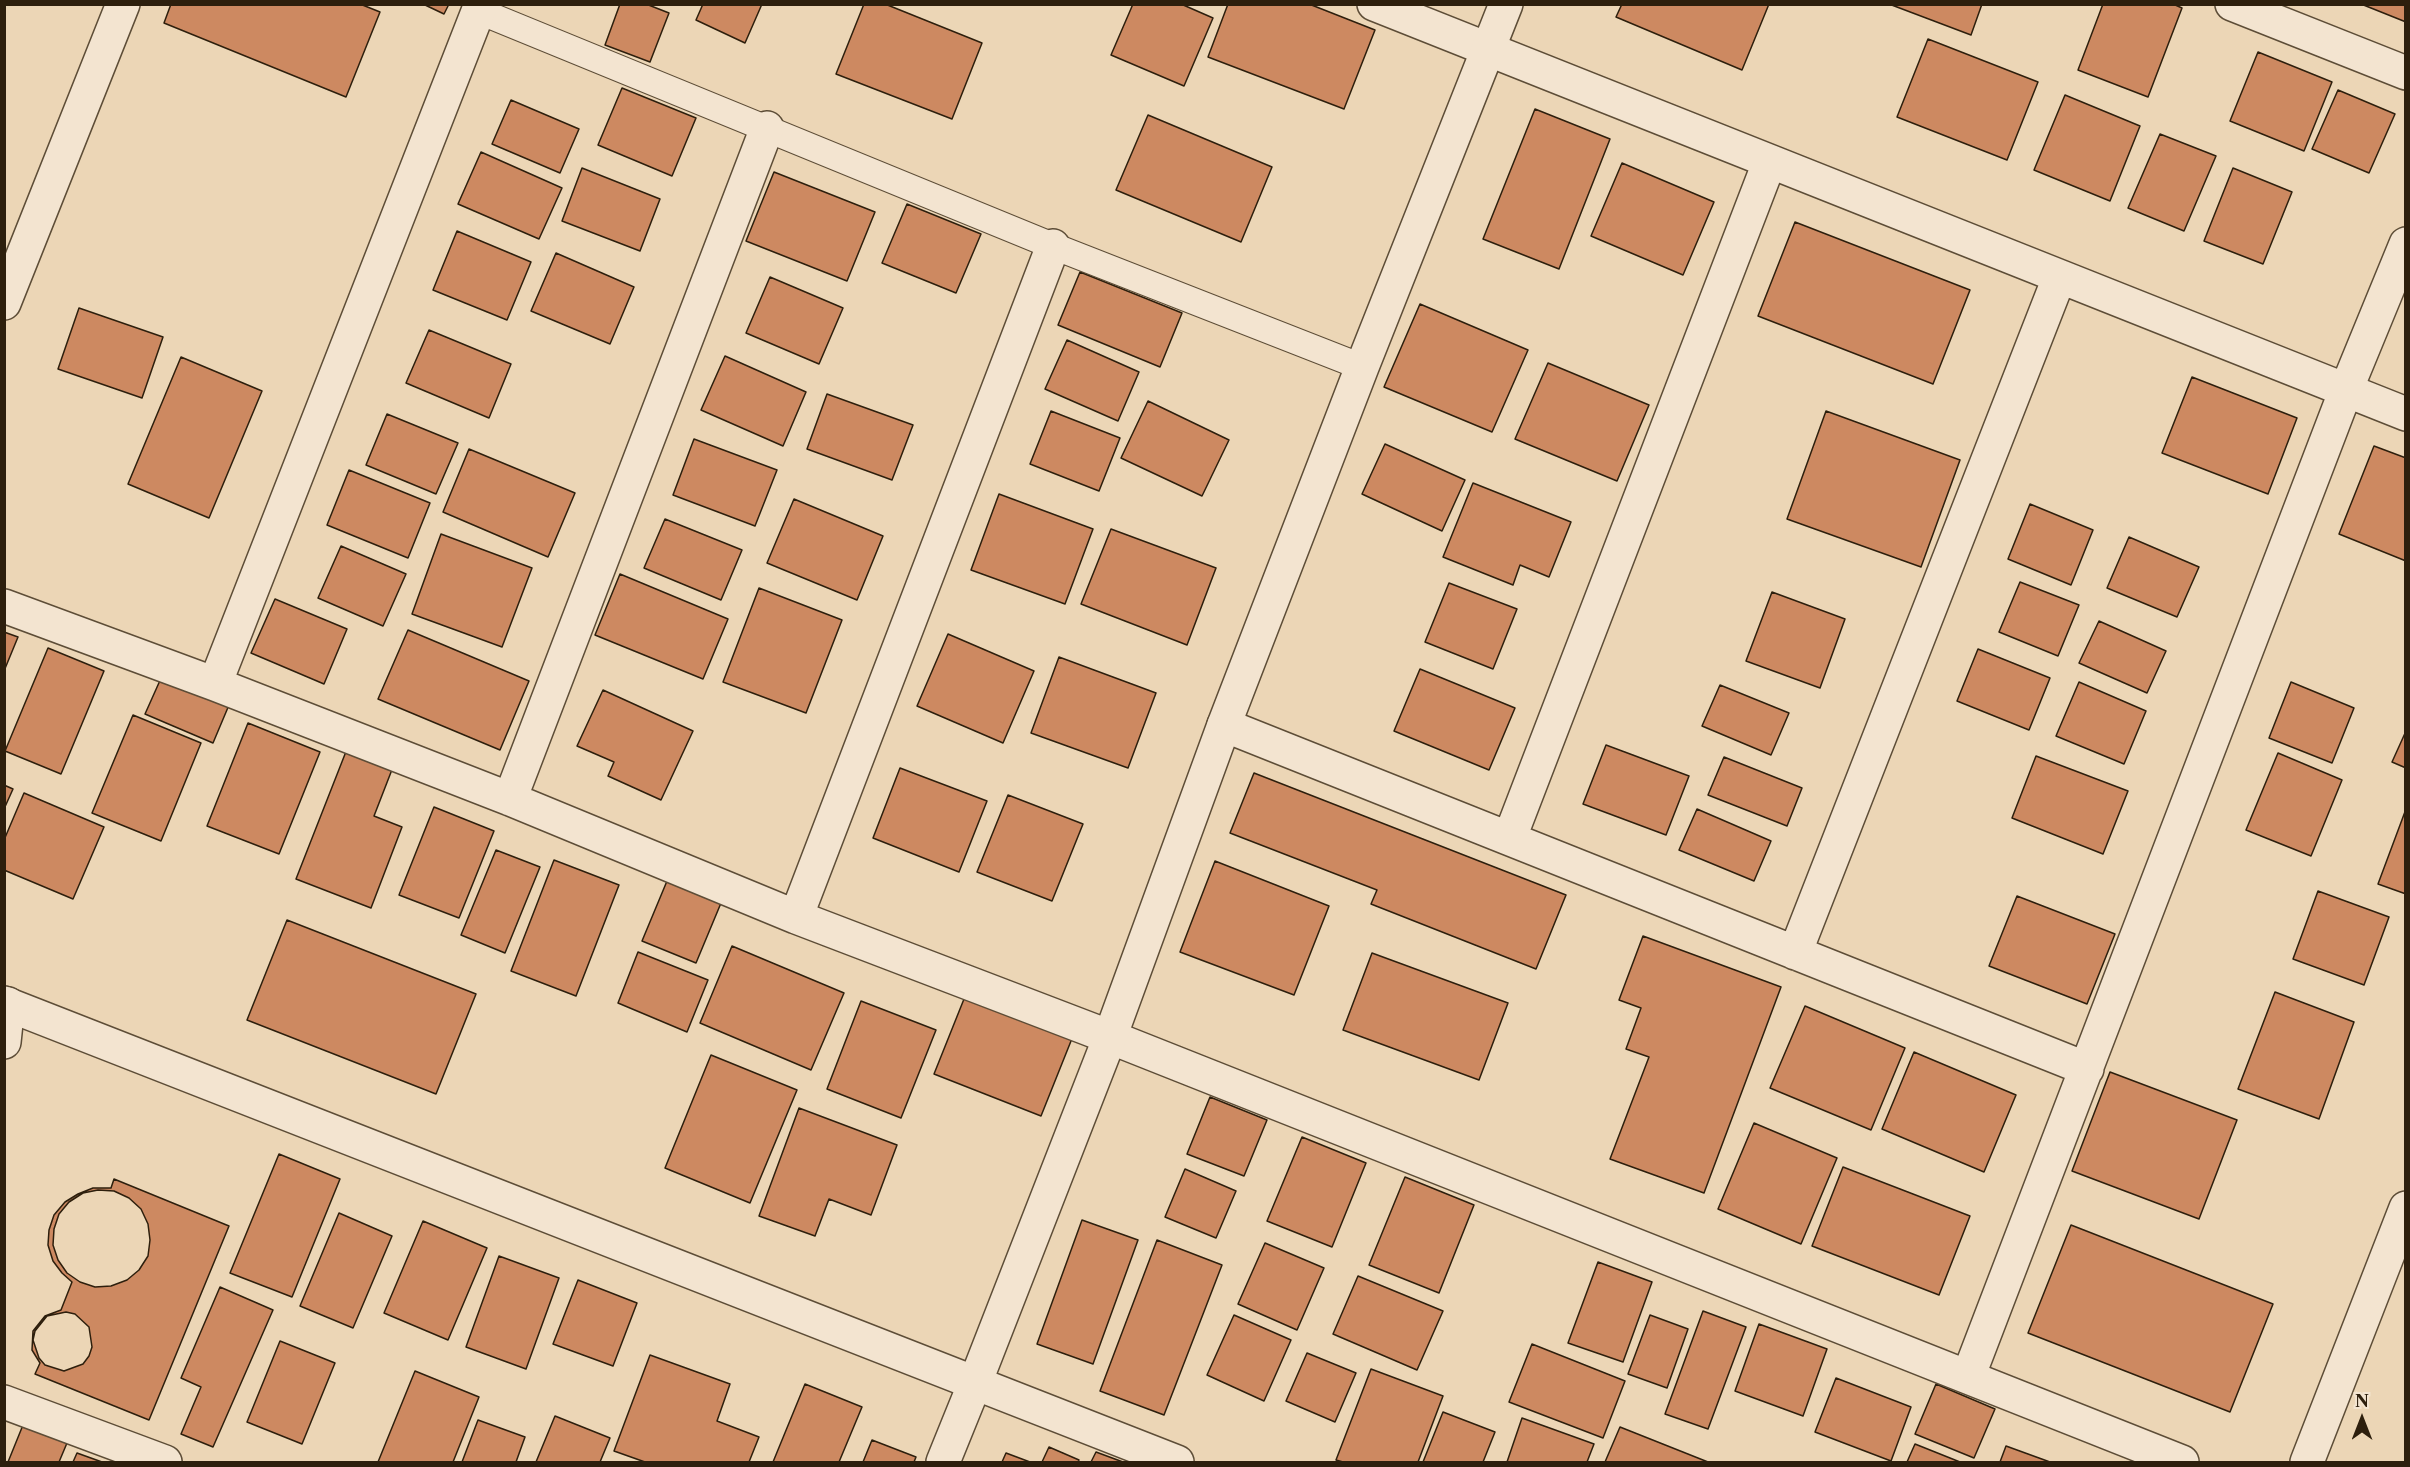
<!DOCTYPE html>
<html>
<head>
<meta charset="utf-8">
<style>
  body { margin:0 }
  #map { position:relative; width:2410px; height:1467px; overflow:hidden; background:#ecd6b6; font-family:"Libre Caslon Text",serif }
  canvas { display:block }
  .frame { position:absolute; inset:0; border:6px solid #2d1f0d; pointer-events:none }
  .north { position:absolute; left:2332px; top:1389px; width:60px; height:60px; -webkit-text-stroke:4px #f3e4d0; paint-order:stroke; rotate:0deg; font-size:16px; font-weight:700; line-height:24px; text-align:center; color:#2d1f0d }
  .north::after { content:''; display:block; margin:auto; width:21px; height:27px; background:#2d1f0d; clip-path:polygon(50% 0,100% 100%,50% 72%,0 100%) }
</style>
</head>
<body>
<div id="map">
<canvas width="2410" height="1467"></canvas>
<div class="frame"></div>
<div class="north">N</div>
</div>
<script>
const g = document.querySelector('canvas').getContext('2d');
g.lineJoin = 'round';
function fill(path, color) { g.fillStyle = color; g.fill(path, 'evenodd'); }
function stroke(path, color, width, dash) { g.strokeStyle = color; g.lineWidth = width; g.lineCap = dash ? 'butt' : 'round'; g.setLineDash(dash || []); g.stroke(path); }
const building = new Path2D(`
  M171,4h189l20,8 -34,85 -182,-74z
  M423,4h26l-5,10z
  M620,4h26l23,9 -19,49 -45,-17z
  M703,4h59l-17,39 -49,-23z
  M864,4h21l97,39 -30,76 -116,-45z
  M1133,4h48l32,14 -29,68 -73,-31z
  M1228,4h81l66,26 -31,79 -136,-52z
  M1622,4h147l-27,66 -126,-53z
  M1889,4h93l-11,31z
  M2103,4h70l9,4 -34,89 -70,-27z
  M2361,4h45v18z
  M1928,39l110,43 -31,78 -110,-43z
  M2258,52l74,30 -28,69 -74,-30z
  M622,88l74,30 -24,58 -74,-31z
  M2338,90l57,24 -26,59 -57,-24z
  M2065,95l75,31 -30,75 -76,-31z
  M511,100l68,29 -19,44 -68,-29z
  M1535,109l75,30 -51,130 -76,-30z
  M1148,115l124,52 -31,75 -125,-52z
  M2160,134l56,22 -32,75 -56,-23z
  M481,152l81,36 -23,51 -81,-35z
  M1622,163l92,39 -31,73 -92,-39z
  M582,168l78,31 -20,52 -78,-30z
  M2233,168l59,24 -29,72 -59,-23z
  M774,172l101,40 -28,69 -101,-40z
  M907,204l74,30 -25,59 -74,-30z
  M1795,222l175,68 -37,94 -175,-68z
  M457,231l74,31 -24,58 -74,-30z
  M556,253l78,34 -24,57 -79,-33z
  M1080,272l102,41 -22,54 -102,-42z
  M770,277l73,31 -24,56 -73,-31z
  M1420,304l108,46 -36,82 -108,-45z
  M79,308l84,29 -21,61 -84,-29z
  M429,330l82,34 -22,54 -83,-35z
  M1067,340l72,32 -21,49 -73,-32z
  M725,356l81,36 -23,54 -82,-36z
  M181,357l81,34 -53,127 -81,-34z
  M1548,363l101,42 -32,76 -102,-42z
  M2192,377l105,41 -29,76 -106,-41z
  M827,394l86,31 -21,55 -85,-31z
  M1148,401l81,39 -27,56 -81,-38z
  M1051,411l69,27 -21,53 -69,-27z
  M1826,411l134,49 -39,107 -134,-48z
  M387,414l71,29 -22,51 -70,-29z
  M694,439l83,31 -22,56 -82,-31z
  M1385,444l80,36 -23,51 -80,-37z
  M2374,446l32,12v103l-67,-27z
  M469,449l106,44 -27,64 -105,-45z
  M349,470l81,33 -22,55 -81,-33z
  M1473,483l98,39 -22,55 -29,-12 -7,20 -70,-28z
  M999,494l94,35 -28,75 -94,-34z
  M794,499l89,37 -26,64 -90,-37z
  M2030,504l63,26 -22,55 -63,-26z
  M665,519l77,31 -21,50 -77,-32z
  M1111,529l105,39 -29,77 -106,-41z
  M441,534l91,34 -30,79 -90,-33z
  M2129,537l70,30 -22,50 -70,-29z
  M341,546l65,28 -23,52 -65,-28z
  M620,574l108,45 -25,60 -108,-44z
  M2020,582l59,23 -21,51 -59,-24z
  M1449,583l68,26 -24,60 -68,-27z
  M759,588l83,32 -36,93 -83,-31z
  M1772,592l73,27 -25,69 -74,-27z
  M275,599l72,30 -23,55 -73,-31z
  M2099,621l67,30 -19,42 -68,-30z
  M408,630l121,51 -29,69 -122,-51z
  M4,632l14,5 -14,34z
  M948,634l86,37 -31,72 -86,-37z
  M48,648l56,23 -43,103 -56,-23z
  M1978,649l72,29 -21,52 -72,-29z
  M1059,657l97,36 -28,75 -97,-35z
  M1420,669l95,39 -26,62 -95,-39z
  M162,676l67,29 -16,38 -68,-29z
  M2079,682l67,29 -22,53 -68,-28z
  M2291,682l63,26 -22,55 -63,-25z
  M1720,685l69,28 -18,42 -69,-29z
  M603,690l90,41 -32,69 -53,-24 6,-14 -37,-16z
  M133,715l68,28 -40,98 -69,-28z
  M248,723l72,29 -41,102 -72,-28z
  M2406,731v37l-14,-6z
  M1606,745l83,31 -23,59 -83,-31z
  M347,749l46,18 -19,49 28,11 -31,81 -75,-29z
  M2278,753l64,27 -31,76 -65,-26z
  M2036,756l92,35 -25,63 -91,-36z
  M1724,757l78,31 -15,38 -79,-31z
  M900,768l87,33 -28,71 -86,-34z
  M1254,773l312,122 -30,74 -165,-65 6,-14 -147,-57z
  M4,785l9,4 -9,20z
  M24,793l80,34 -31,72 -69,-29v-30z
  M1008,795l75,29 -31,77 -75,-29z
  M434,807l60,24 -35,87 -60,-23z
  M1697,809l74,32 -17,40 -75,-31z
  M2406,809v85l-28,-10z
  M496,850l44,17 -35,86 -44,-18z
  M554,860l65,25 -43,111 -65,-25z
  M1215,861l114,45 -35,89 -114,-43z
  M667,881l54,22 -25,60 -54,-22z
  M2318,891l71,26 -25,68 -71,-26z
  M2017,896l98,38 -28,70 -98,-38z
  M287,920l189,74 -40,100 -189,-74z
  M1643,936l138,51 -77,206 -94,-34 39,-102 -23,-8 15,-41 -22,-8z
  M732,946l112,47 -33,77 -111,-47z
  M638,952l70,28 -21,52 -69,-29z
  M1372,953l136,50 -29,77 -136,-50z
  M2275,992l79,30 -35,97 -81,-30z
  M966,994l107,42 -32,80 -107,-42z
  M861,1001l75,29 -35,88 -74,-29z
  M1805,1006l100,42 -34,82 -101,-42z
  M1914,1052l102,43 -32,77 -102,-43z
  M711,1055l86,35 -47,113 -85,-35z
  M2110,1072l127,48 -38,99 -127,-48z
  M1210,1097l57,23 -23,56 -57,-22z
  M799,1108l98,37 -26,70 -42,-16 -14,37 -56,-20z
  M1754,1123l83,35 -36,86 -83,-35z
  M1302,1137l64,26 -34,84 -65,-26z
  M279,1154l61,25 -48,118 -62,-24z
  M1843,1167l127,49 -31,79 -127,-49z
  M1185,1169l51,22 -20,47 -51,-21z
  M1405,1177l69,28 -35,88 -70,-28z
  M114,1179l115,47 -80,194 -114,-46 5,-11 -8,-13 1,-19 12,-15 16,-6 11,-28 -10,-9 -9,-12 -5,-16 1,-15 5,-15 11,-13 13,-8 15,-6h18zM98,1190l16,1 15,7 12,11 7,15 2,16 -2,16 -9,14 -12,10 -16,6 -16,1 -15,-5 -13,-9 -9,-13 -5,-15 1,-16 5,-15 10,-12 14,-9zM66,1312l9,2 14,13 3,20 -3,9 -6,8 -19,7 -19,-6 -6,-7 -6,-18 2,-9 12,-15z
  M339,1213l53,23 -39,92 -53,-22z
  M1082,1220l56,20 -45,124 -56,-20z
  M423,1221l64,27 -39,92 -64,-27z
  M2071,1225l202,79 -43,108 -202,-79z
  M1157,1240l65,25 -58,150 -64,-24z
  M1265,1243l59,25 -27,62 -59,-26z
  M499,1256l60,22 -33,91 -60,-22z
  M1598,1262l54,20 -29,80 -55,-19z
  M1358,1276l85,35 -26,59 -84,-36z
  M578,1280l59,23 -24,63 -60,-22z
  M220,1287l53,23 -60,137 -32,-13 20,-47 -20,-9z
  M1703,1311l43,16 -38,102 -43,-15z
  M1234,1315l57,25 -27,61 -57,-26z
  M1650,1315l38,14 -21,59 -39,-14z
  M1759,1324l68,25 -24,67 -68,-25z
  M280,1341l55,22 -33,81 -55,-22z
  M1532,1344l93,37 -22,57 -94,-36z
  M1307,1353l49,20 -21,49 -49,-21z
  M650,1355l80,29 -13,37 42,16 -10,25h-104l-31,-11z
  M1371,1369l72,27 -25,66h-75l-7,-2z
  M415,1371l64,26 -26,65h-75z
  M1836,1378l75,29 -20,54 -76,-29z
  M805,1384l57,23 -23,55h-66z
  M1936,1384l59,25 -21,49 -59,-24z
  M1443,1412l52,20 -12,30h-60z
  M555,1416l55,22 -10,24h-64z
  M1522,1418l72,26 -7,18h-80z
  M478,1420l47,17 -9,25h-54z
  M23,1425l44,18 -8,19h-51z
  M1620,1427l88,35h-103z
  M872,1440l44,17 -2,5h-51z
  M1915,1444l45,18h-53z
  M2006,1446l44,16h-50z
  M1049,1447l30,13 -1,2h-36z
  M1096,1452l27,10h-32z
  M77,1453l25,9h-29z
  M1006,1453l24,9h-28z`);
const service = new Path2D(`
  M479,11l574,235 309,121`);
const pedestrian = new Path2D(`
  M2346,390l60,-146`);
const minor = new Path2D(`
  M1374,4l1032,410
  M2232,4l174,69
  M4,606l211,78 295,115 286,118 314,120 1072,425
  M215,684l266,-680
  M1224,725l863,344
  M510,799l257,-671
  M1510,837l259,-674
  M796,917l257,-671
  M1795,953l264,-675
  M4,1042l4,-38
  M1968,1377l378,-987
  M4,1402l161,60
  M943,1462l32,-79`);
const tertiary = new Path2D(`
  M4,303l119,-299
  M4,1003l1173,459
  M975,1383l135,-346 114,-312 138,-358 144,-363
  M2307,1462l99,-254`);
fill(building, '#cd8961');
stroke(building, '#2d1f0d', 1.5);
stroke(service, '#5d4d37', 28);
stroke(pedestrian, '#5d4d37', 36);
stroke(minor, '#5d4d37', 36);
stroke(tertiary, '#5d4d37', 36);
stroke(service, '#f3e4d0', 26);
stroke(pedestrian, '#f3e4d0', 33);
stroke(minor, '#f3e4d0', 33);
stroke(tertiary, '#f3e4d0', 33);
</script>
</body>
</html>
